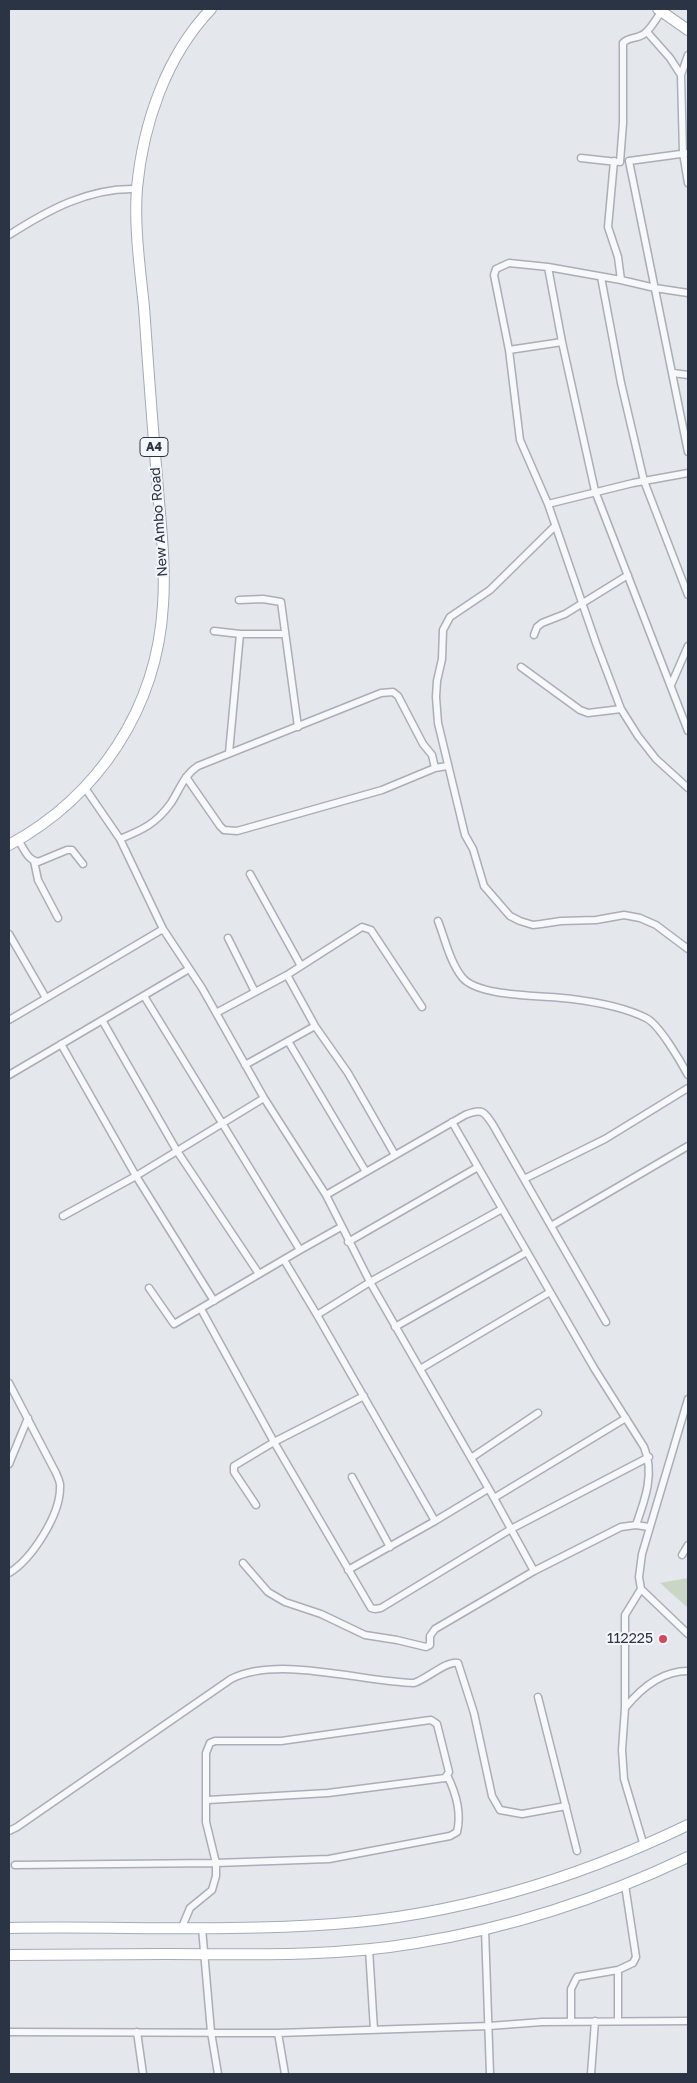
<!DOCTYPE html>
<html>
<head>
<meta charset="utf-8">
<style>
  body { margin:0 }
  #map { position:relative; width:697px; height:2083px; overflow:hidden; background:#e4e7ec; font-family:"Golos Text",sans-serif }
  canvas { display:block }
  .frame { position:absolute; inset:0; border:10px solid #2b3445; pointer-events:none }
</style>
</head>
<body>
<div id="map">
<canvas width="697" height="2083"></canvas>
<div class="frame"></div>
</div>
<script>
const g = document.querySelector('canvas').getContext('2d');
g.lineJoin = 'round';
function fill(path, color) { g.fillStyle = color; g.fill(path, 'evenodd'); }
function stroke(path, color, width, dash) { g.strokeStyle = color; g.lineWidth = width; g.lineCap = dash ? 'butt' : 'round'; g.setLineDash(dash || []); g.stroke(path); }
function label(font, color, halo, rows, align = 'center') {
  g.font = font + ' "Golos Text",sans-serif'; g.lineWidth = 4; g.setLineDash([]); g.textBaseline = 'middle'; g.strokeStyle = halo; g.fillStyle = color; for (const [text, x, y, turn = 0] of rows) {
    g.save(); g.translate(x, y); g.rotate((+turn || 0) * Math.PI / 180); g.textAlign = isNaN(turn) ? turn : align; if (halo) g.strokeText(text, 0, 0); g.fillText(text, 0, 0); g.restore();
  }
}
const green = new Path2D(`
  M688,1578v30l-28,-25z`);
const street = new Path2D(`
  M647,32l23,26 11,17
  M688,55l-7,20 2,78 5,30
  M688,153l-59,8 59,291
  M581,158l36,4
  M614,161l-6,66 10,30 3,23
  M620,162l3,-39v-80c5,-6 14,-4 21,-9 7,-5 12,-15 17,-22
  M9,235c39,-25 81,-48 128,-46
  M548,267l14,75 33,149 93,240
  M601,277l20,106 23,98 44,114
  M688,293l-33,-5 -34,-8 -73,-13 -39,-4 -13,6 -2,6 15,75 11,90 28,64 48,139 25,66 17,27 18,23 32,29
  M509,350l53,-8
  M673,373l15,2
  M548,504l85,-21 55,-10
  M555,526l-65,64 -40,27 -7,13 -1,29 -5,22 -1,16 2,26 27,112 8,14 11,37 26,30 10,5 13,4 8,-1 20,-3 35,-1 28,-5 16,3 16,7 32,24
  M239,600l24,-1 18,3 17,125
  M214,631l26,3h44
  M534,635l3,-8 5,-4 23,-9 63,-39
  M521,667l59,43 8,3 33,-4
  M671,685l17,-39
  M229,753l11,-119
  M186,777l34,49 4,4 13,1 145,-41 53,-22 12,-2
  M85,788l35,51 43,90 39,59 62,110 62,97 44,87 124,216 40,73 87,-44 15,-2 13,2
  M120,839c22,-9 36,-15 51,-36 9,-14 13,-28 27,-37l183,-73 12,-1 5,4 25,48 9,11 3,13
  M18,840c6,8 9,20 20,22l29,-12h5l11,14
  M34,861l4,19 20,38
  M250,874l51,92
  M438,921c7,18 12,41 24,56 16,21 84,18 110,22 24,3 52,8 74,19 13,6 35,44 42,57
  M9,934l37,64
  M228,938l27,54
  M287,975l28,51 33,47 47,82
  M144,996l156,254 41,-23
  M216,1013l71,-38 75,-48 9,3 51,77
  M9,1020l154,-91
  M102,1020l75,131 82,123
  M288,1041l78,131
  M61,1044l75,132 78,125
  M245,1065l70,-39
  M9,1075l180,-106
  M452,1122l142,246 50,79c11,26 1,53 -8,78
  M524,1179l81,-40 83,-51
  M326,1195l139,-80c17,-7 19,-4 28,10l113,197
  M63,1216l73,-40 128,-78
  M551,1226l137,-80
  M348,1242l130,-75
  M284,1260l33,55 118,206 53,-32
  M149,1288l25,36 126,-74
  M201,1309l73,133 97,166 4,1 6,-1 130,-79 138,-72
  M317,1315l53,-33 132,-73
  M395,1327l132,-75
  M420,1369l130,-77
  M9,1383l47,90c2,5 5,10 4,15 0,27 -28,71 -51,85
  M688,1399l-46,155 -3,23 2,12 47,45
  M471,1458l67,-45
  M9,1464l19,-46
  M352,1477l38,70
  M494,1498l132,-80
  M256,1505l-22,-33v-6l40,-24 90,-46
  M682,1555l6,-10
  M243,1563l25,29 17,10 36,12 44,21 32,5 29,7 4,-2v-9l5,-7 99,-58
  M348,1570l87,-49
  M641,1589l-16,26v93l-3,42 2,29 20,67
  M538,1697l39,154
  M625,1708c16,-20 36,-37 63,-37
  M208,1800l120,-7 117,-15 2,-3
  M9,1831l8,-4 214,-148c48,-24 131,3 183,4 13,-4 33,-23 44,-20l16,50 18,83 8,14 22,4 44,-8
  M15,1865l201,-2 113,-4 121,-23 7,-4c5,-20 -1,-39 -10,-57l2,-3 -12,-48 -6,-4 -8,1 -142,20h-66l-5,2 -4,10v69l10,41v13l-4,14 -22,18 -8,19
  M202,1928l9,104 7,42
  M485,1929l5,145
  M369,1949l5,81
  M618,2021v-51l15,-7 3,-6 -11,-72
  M571,2022v-33l6,-12 41,-7
  M9,2032l269,1 211,-7 53,-4 146,-1
  M137,2032l6,42
  M278,2033l7,41
  M591,2074l4,-53`);
const primary = new Path2D(`
  M658,9l30,21
  M9,845c90,-49 148,-137 154,-240 3,-42 -3,-86 -6,-128 -5,-57 -9,-113 -13,-170 -4,-39 -10,-80 -7,-119 6,-64 29,-132 74,-179
  M9,1928c108,-2 217,4 325,-4 124,-9 242,-45 354,-99
  M9,1955c53,0 105,-1 158,-1 83,0 167,3 249,-11 94,-15 186,-45 272,-86`);
const markers = [
  [663,1639,5,"#d1495b"]
];
const shields = [
  [154,447,28]
];
const shieldNames = [
  ["A4",154,447]
];
const streetNames = [
  ["New Ambo Road",159,522,-94]
];
const poiNames = [
  ["112225",653,1639]
];
fill(green, '#c9d6c5');
stroke(street, '#a9aeb7', 9);
stroke(primary, '#a3abb8', 12);
stroke(street, '#f7f8fa', 6);
stroke(primary, '#fff', 10);
for (const [x, y, r, color] of markers) { const dot = new Path2D(); dot.arc(x, y, r, 0, 2 * Math.PI); g.fillStyle = color; g.fill(dot); stroke(dot, '#f4f6f9', 2); }
for (const [x, y, w] of shields) { const box = new Path2D(); box.roundRect(x - w / 2, y - 9.5, w, 19, 4); g.fillStyle = '#f4f6f9'; g.fill(box); stroke(box, '#2b3445', 1); }
label('bold 12px', '#2b3445', null, shieldNames);
label('14px', '#2b3445', '#f4f6f9', streetNames);
label('14px', '#2b3445', '#f4f6f9', poiNames, 'right');
</script>
</body>
</html>
